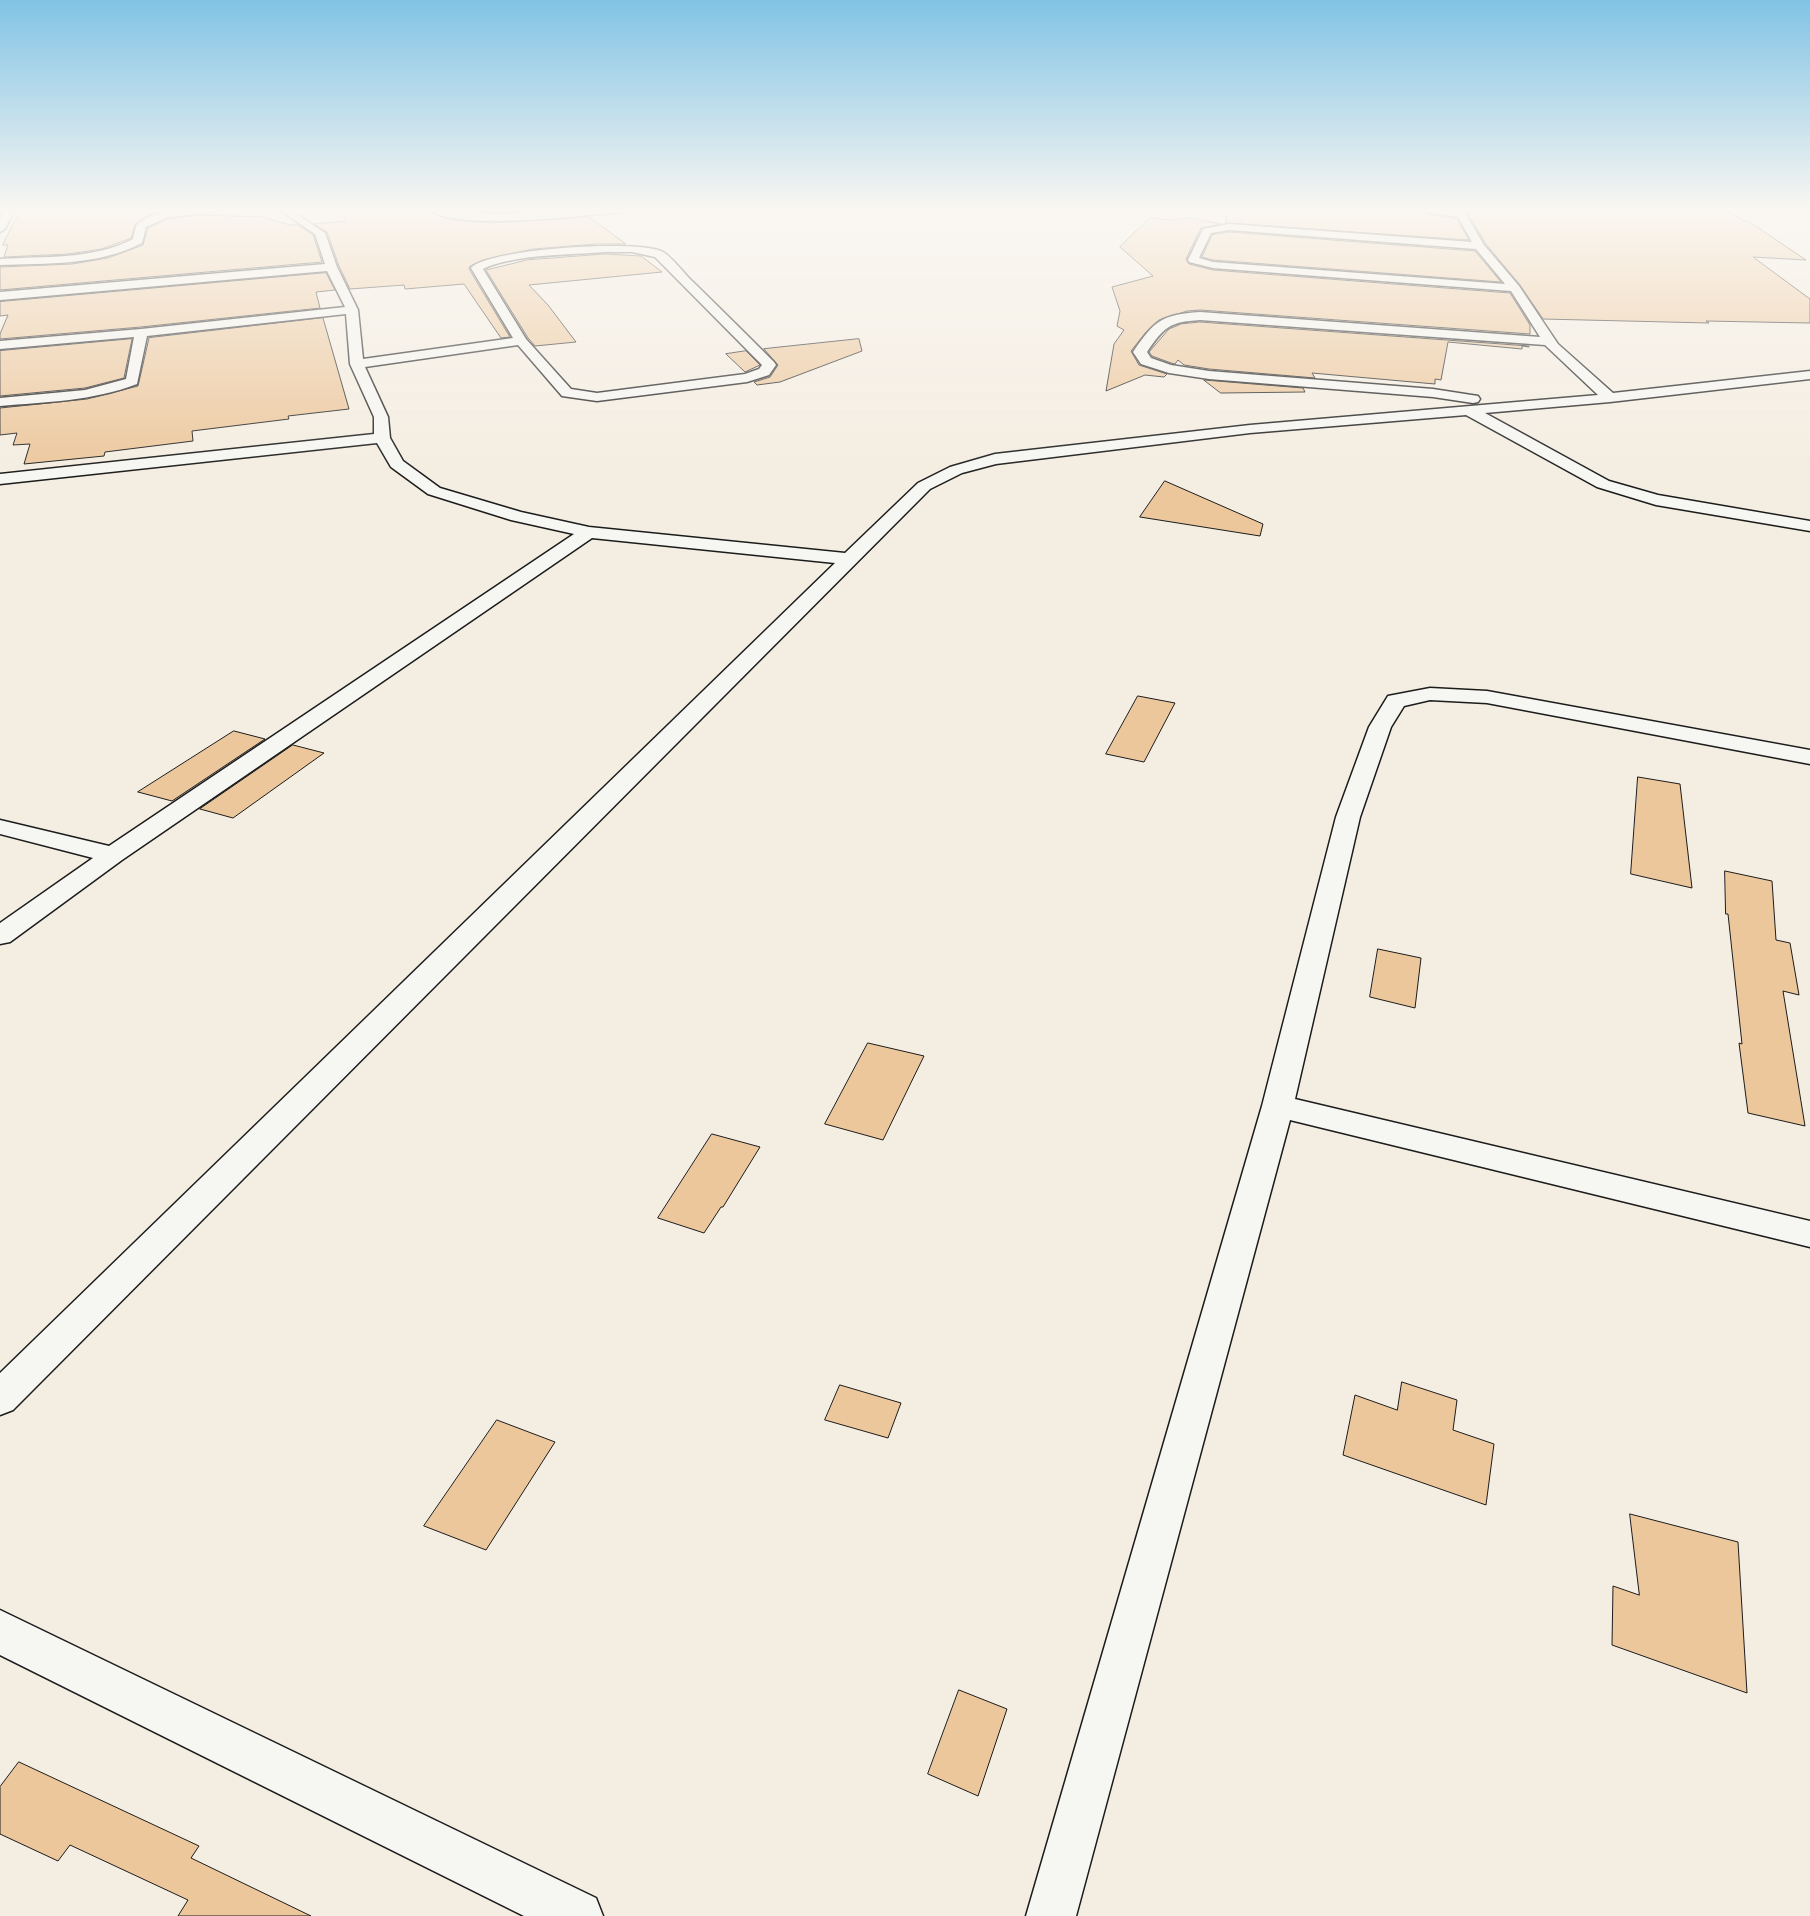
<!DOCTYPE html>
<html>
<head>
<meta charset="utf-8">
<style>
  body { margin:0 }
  canvas { display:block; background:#f4ede1 }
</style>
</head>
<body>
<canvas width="1810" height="1916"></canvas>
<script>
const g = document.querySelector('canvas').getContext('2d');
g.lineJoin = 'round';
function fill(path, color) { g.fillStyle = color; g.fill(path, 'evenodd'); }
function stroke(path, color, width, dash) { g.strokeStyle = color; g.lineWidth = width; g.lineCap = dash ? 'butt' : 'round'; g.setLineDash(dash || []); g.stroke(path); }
const building = new Path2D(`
  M21,209h149l-25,8 -10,8 -4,13 -30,11 -33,5 -64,3 4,-12h-5z
  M342,209h85l16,9 22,3 26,2 98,-6 37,27h-30l-63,5 -50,11 -13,6 -1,3 41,68 -9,1 -37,-54 -59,5 -1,-4 -54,4 -11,-23 -12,-34 -13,-8 32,-3z
  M453,209h105l-60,3z
  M1227,209h194l7,5 29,5 12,21 -243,-17z
  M1453,209h186l91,3 14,9h4l58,39 -53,-3 57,42v24l-104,-2 3,2 -166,-4 -23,-34 -34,-41 -19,-32z
  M201,215l62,2 27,8h8l15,10 9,27 -322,28v-23l72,-3 36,-6 35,-13 5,-17 20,-9z
  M1150,218l23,2 17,-2 32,6 -21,4 -15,31 3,5 24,6 297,23 20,32v9l-330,-24 -13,1 -28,9 -13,12 -15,19 8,14 28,9 -3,3 -19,-2 -39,16 8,-47 10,-14 -7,-4 3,-15 -8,-24 41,-11 -33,-29z
  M1229,232l246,19 26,31 -288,-22 -11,-3 10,-22z
  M605,254l36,2 21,16 -133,13 19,20 28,37 -41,4 -7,-8 -42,-68 41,-10z
  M326,273l9,17 -19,2 4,16 -179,19 -141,12v-5l8,-19 -8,1v-14z
  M323,318l26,91 -61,7 1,3 -97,12 1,10 -88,11 -1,4 -80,8 6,-20 -17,1 4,-12 -17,2v-27l87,-9 51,-13 11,-48z
  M1200,322l329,24v1l-7,-1v3l-74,-7 -7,38 -6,-1v5l-123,-11 3,5 -106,-9 -25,-4 -6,-5 -3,4 -4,-1 -19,-7 -3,-4 20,-23 12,-5z
  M132,339l-8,39 -39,10 -85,8v-45z
  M859,339l3,12 -82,31 -23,3 -3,-3 16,-5 8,-12 -14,-16z
  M746,351l14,14 -15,7 -19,-18z
  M1204,380l99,8 2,4 -84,1z
  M1165,481l98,43 -3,12 -120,-19z
  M1138,696l37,7 -31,59 -38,-8z
  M234,731l31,8 -93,62 -34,-9z
  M293,745l31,8 -91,65 -33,-9z
  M1638,777l42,7 12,104 -61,-14z
  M1725,871l47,10 4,59 14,3 9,52 -16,-4 22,135 -57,-13 -9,-70 3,1 -14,-130h-2z
  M1378,949l43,9 -6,50 -45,-11z
  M868,1043l56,13 -41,84 -58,-16z
  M712,1134l48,13 -37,60h-2l-17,26 -46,-15z
  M1402,1382l55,18 -4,30 41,14 -8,61 -143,-50 12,-60 42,15z
  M840,1385l61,18 -13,35 -63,-18z
  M497,1420l58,22 -69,108 -62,-24z
  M1630,1514l108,28 9,151 -135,-48 1,-59 26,9z
  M959,1690l48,19 -29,87 -50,-22z
  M19,1762l180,84 -8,12 120,58h-133l10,-16 -118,-55 -12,16 -58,-27v-47z`);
const street = new Path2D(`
  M5,209h10l-10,20 -5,3v-13z
  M185,209h33l-5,3 -45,5 -22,10 -4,16c-44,23 -95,20 -142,22v-6c44,-3 93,1 133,-20l3,-13c12,-13 33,-15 49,-17z
  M278,209h11l36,24 12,34 21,43 5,49 150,-21 -42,-70c17,-19 168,-29 192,-16 9,5 19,19 27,27 28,27 56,55 84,83l2,3 -7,10 -22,7 -150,19 -35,-5 -44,-51 -153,22 23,50 2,21 13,23 37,27 81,24 68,15 256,26 73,-70 32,-16 45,-13 255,-29 348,-30 -53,-50 -345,-25c-31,2 -36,7 -53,32l4,6 20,7 38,6 224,18 45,7 2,3 -2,3 -5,1 -40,-6 -224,-18 -40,-6 -28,-9 -8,-12c22,-32 28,-37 67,-40l340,25 -29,-46 -298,-23 -24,-6 -1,-2 15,-31 26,-5 243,18 -14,-25 -30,-5 -5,-3h21l21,4 19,32 35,41 39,58 55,49 197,-22v8l-200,23 -125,11 124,68 49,14 152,26v10l-154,-26 -59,-18 -131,-72 -216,18 -254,31 -34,9 -32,16 -917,921 -13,5v-42l835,-810 -243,-25 -470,322 -112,82 -10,2v-21l93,-65 -93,-24v-14l109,26 465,-312 -63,-14 -83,-26 -37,-27 -14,-24 -377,41v-10l374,-40v-17l-24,-53 -4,-50 -199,22 -10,48c-44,17 -91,18 -137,22v-8l85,-8 41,-11 8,-42 -134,12v-8l141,-12 204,-22 -18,-36 -327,29v-8l325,-28 -10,-30zM1229,230l247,19 29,35 -292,-22 -14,-4 12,-25zM605,252h27l23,5 107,108 -3,4 -14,5 -148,19 -26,-4 -45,-50 -43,-70c32,-15 87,-14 122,-17z
  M429,209l69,5 91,-5h38l-5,3c-36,3 -168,20 -193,-3z
  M1430,688l57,3 323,59v14l-323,-61 -57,-3 -26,6 -13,21 -31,90 -65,282 515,122v26l-520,-127 -214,796h-50l236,-810 74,-289 33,-90 19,-31z`);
const secondary = new Path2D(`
  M0,1610l596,288 7,18h-79l-524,-261z`);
fill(building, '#ecc79c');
stroke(building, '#1c1c1c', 1);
stroke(street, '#1c1c1c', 3);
stroke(secondary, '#1c1c1c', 3);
fill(street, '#f6f6f2');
fill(secondary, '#f6f6f2');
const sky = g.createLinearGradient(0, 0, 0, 477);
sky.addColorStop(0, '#81c3e5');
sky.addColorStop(0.44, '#faf7f2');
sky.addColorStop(1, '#faf7f200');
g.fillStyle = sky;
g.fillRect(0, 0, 1810, 477);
</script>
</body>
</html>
